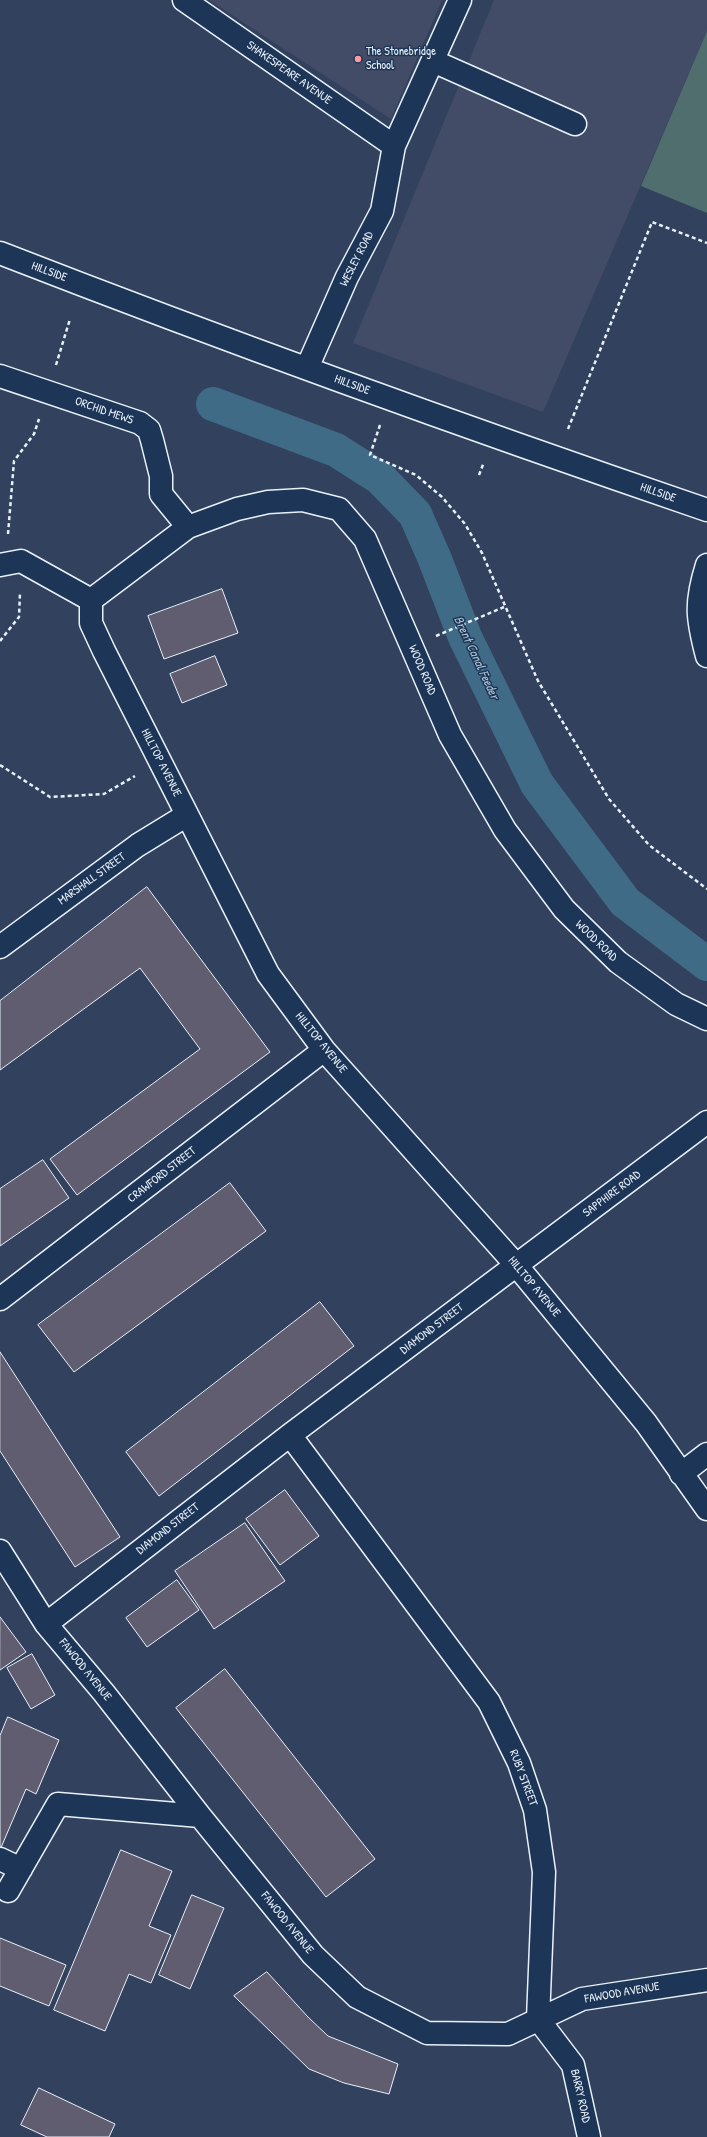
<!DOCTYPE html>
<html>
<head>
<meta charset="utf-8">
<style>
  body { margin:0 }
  canvas { display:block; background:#31415e }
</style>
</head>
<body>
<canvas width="707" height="2137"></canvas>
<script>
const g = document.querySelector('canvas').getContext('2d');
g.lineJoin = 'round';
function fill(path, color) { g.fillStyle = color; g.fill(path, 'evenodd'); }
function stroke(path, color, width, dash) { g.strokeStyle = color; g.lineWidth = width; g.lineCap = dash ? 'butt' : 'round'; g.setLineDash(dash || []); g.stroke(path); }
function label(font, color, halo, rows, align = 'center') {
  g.font = font + ' "Patrick Hand",sans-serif'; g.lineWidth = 3; g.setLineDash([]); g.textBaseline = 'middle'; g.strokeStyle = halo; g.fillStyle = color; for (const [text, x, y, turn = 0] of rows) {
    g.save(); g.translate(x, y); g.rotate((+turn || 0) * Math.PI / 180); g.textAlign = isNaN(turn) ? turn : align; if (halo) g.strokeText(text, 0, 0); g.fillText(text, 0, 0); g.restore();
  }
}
const built = new Path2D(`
  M209,0h233l-51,119z
  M494,0h213v31l-164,381 -190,-69z`);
const green = new Path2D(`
  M707,31v182l-66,-27z`);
const canal = new Path2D(`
  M213,404l123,46 44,28 35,36 19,43 31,80 72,147 88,118 82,62`);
const building = new Path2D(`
  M222,589l16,44 -74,26 -16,-43z
  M215,656l12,29 -45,18 -12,-29z
  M147,887l123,165 -193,143 -27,-36 150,-110 -60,-81 -140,102v-69z
  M43,1160l26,38 -69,48v-57z
  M230,1183l36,48 -192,141 -36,-47z
  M320,1302l34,44 -195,150 -33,-44z
  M0,1352l120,185 -45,30 -75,-116z
  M285,1490l34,46 -39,29 -34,-46z
  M245,1523l40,58 -71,48 -39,-58z
  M177,1580l22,30 -52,37 -21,-29z
  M0,1617l26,35 -26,18z
  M32,1654l23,41 -24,14 -24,-41z
  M225,1669l150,190 -49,38 -150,-189z
  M8,1717l51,23 -23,54 -10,-5 -26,61v-114z
  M121,1850l51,21 -23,55 22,9 -20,48 -22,-9 -24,57 -51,-21z
  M192,1895l32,13 -34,81 -31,-14z
  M0,1938l66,27 -17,41 -49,-20z
  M267,1972l41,45 20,19 70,28 -9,30 -45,-11 -35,-14 -75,-73z
  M39,2088l76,36 -6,13h-62l-26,-12z`);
const path = new Path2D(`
  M56,365l14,-46
  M380,425l-10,30 46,20 26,22 23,27 17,29 56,128 71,118 40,46 58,44
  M568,429l84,-207 55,21
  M479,475l5,-13
  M8,534l6,-73 20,-27 5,-15
  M436,636l68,-29
  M0,641l19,-24 1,-24
  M0,765l50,32 54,-3 31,-18`);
const minor = new Path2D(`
  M184,0l210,146
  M433,61l142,63
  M307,368l40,-91 35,-66 12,-65 66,-146
  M0,376l140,47 9,7 3,10 9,36v18l27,33
  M0,565l21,-4 70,39
  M707,565c-12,38 -10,53 0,91
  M91,600v23l13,28 164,323 56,76 193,216 129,157 61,86
  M91,600l97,-73 49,-18 31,-7 35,-2 36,9 26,30 85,196 55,95 59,79 54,53 58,42 31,15
  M0,947l138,-102 49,-30
  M0,1299l324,-249
  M290,1435l199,267 30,61 16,47 9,62 -6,147
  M681,1474l26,-20
  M0,1551l46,73 58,69 96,123 113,139 44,42 70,36 81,1 74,-35 125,-19
  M46,1624l244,-189 417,-313
  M0,1859l21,10
  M8,1891l50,-87 142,12
  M538,2019l35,46 16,72`);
const major = new Path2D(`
  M0,253c234,91 470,176 707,257`);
const markers = [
  [358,59,4,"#ff9aa2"]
];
const poiNames = [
  ["The Stonebridge",366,52],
  ["School",366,66]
];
const streetNames = [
  ["SHAKESPEARE AVENUE",289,73,35],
  ["WESLEY ROAD",357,259,-63],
  ["HILLSIDE",49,272,20],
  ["HILLSIDE",352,385,20],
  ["ORCHID MEWS",104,411,19],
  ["HILLSIDE",658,493,19],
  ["WOOD ROAD",422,670,67],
  ["HILLTOP AVENUE",161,763,63],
  ["MARSHALL STREET",92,879,-36],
  ["WOOD ROAD",596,941,44],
  ["HILLTOP AVENUE",321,1043,51],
  ["CRAWFORD STREET",162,1175,-38],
  ["SAPPHIRE ROAD",612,1194,-37],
  ["HILLTOP AVENUE",534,1287,50],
  ["DIAMOND STREET",432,1329,-37],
  ["DIAMOND STREET",168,1529,-38],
  ["FAWOOD AVENUE",85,1670,51],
  ["RUBY STREET",523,1778,69],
  ["FAWOOD AVENUE",287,1923,51],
  ["FAWOOD AVENUE",622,1993,-10],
  ["BARRY ROAD",580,2096,77]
];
const waterNames = [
  ["Brent Canal Feeder",476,658,65]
];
fill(built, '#424c66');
fill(green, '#506e6d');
stroke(canal, '#406b87', 34);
fill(building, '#615d70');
stroke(building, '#e8f1f8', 1);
stroke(minor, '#e8f1f8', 25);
stroke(major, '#e8f1f8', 25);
stroke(path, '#e8f1f8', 2.5, [4, 3]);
stroke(minor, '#1d3557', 22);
stroke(major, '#1d3557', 22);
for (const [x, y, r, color] of markers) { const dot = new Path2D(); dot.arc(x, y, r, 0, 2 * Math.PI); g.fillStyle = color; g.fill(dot); stroke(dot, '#1d3557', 1.5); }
label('12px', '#e8f1f8', '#1d3557', poiNames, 'left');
label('12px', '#e8f1f8', '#1d3557', streetNames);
label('italic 13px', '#adc2d0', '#1d3557', waterNames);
</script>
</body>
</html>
